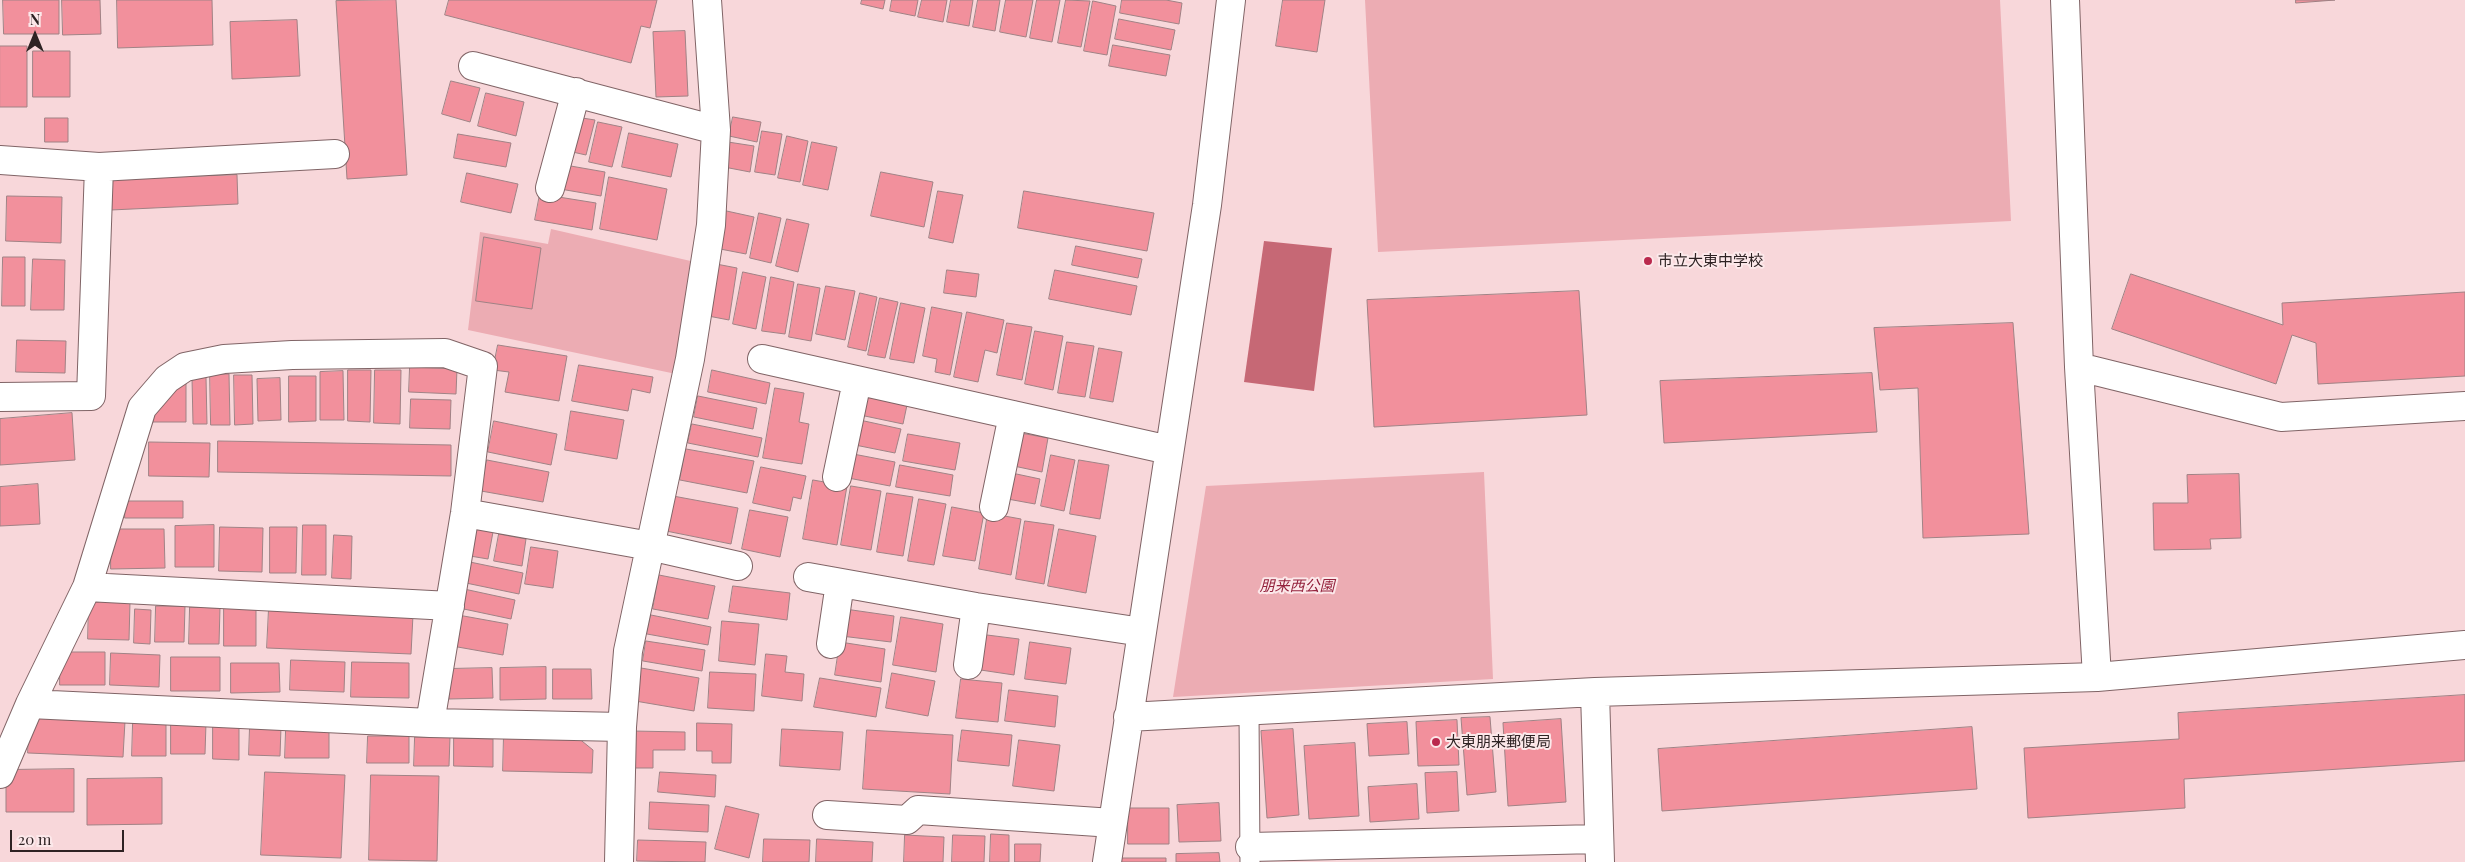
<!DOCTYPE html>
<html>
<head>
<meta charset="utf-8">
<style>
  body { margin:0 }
  #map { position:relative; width:2465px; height:862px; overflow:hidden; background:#f8d7da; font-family:"Playfair Display",serif }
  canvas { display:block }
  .north { position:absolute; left:10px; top:10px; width:50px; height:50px; -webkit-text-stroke:4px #fce8ea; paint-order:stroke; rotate:0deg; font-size:14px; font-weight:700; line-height:20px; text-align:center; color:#2e2223 }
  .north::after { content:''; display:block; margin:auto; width:18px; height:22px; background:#2e2223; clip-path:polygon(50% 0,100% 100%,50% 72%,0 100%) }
  .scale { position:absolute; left:10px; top:830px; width:114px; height:22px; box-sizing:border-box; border:2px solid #2e2223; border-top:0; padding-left:6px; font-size:15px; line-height:18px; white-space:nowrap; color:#2e2223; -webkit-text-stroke:4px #fce8ea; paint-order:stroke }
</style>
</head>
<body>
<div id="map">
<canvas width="2465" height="862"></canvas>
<div class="north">N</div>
<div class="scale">20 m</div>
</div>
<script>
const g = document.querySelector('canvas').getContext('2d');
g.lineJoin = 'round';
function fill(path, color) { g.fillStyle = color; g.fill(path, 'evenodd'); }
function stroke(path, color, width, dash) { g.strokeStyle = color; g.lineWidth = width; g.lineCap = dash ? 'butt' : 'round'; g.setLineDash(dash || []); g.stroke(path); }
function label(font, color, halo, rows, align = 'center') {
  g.font = font + ' "Playfair Display","Noto Sans JP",serif'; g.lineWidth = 4; g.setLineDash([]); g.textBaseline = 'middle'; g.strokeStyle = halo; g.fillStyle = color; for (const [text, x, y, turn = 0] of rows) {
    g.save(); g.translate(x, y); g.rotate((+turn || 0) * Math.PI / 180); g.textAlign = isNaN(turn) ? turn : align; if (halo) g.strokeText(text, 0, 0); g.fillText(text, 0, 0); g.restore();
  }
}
const green = new Path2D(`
  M1365,0h635l11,221 -633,31z
  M551,229l144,33 -19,112 -208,-44 12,-98 68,12z
  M1484,472l9,207 -320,18 33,-211z`);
const water = new Path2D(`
  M1264,241l68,7 -18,143 -70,-9z`);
const building = new Path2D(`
  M3,0h56v34h-55z
  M62,0h38l1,34 -38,1z
  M117,0h95l1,45 -95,3z
  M396,0l11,175 -60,4 -11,-178z
  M449,0h208l-7,28 -9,-2 -10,37 -186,-48z
  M862,0h23l-2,9 -22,-5z
  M892,0h26l-3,16 -25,-5z
  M922,0h25l-4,22 -25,-5z
  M951,0h22l-4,26 -22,-4z
  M978,0h22l-5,31 -22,-4z
  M1006,0h27l-7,37 -26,-5z
  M1037,0h23l-8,42 -22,-4z
  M1066,0l24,1 -9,46 -23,-4z
  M1122,0h44l16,3 -3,21 -59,-11z
  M1283,0h42l-8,52 -41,-6z
  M2296,0h39l-39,3z
  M1093,1l23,5 -9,49 -23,-4z
  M1119,19l56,11 -4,20 -56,-11z
  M297,20l3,56 -68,3 -2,-57z
  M685,31l3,65 -32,1 -3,-65z
  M1113,45l57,10 -4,21 -57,-10z
  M0,46h27v61h-27z
  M33,51h37v46h-37z
  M451,81l29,7 -10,34 -28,-8z
  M486,93l38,9 -8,34 -38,-10z
  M576,117l19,3 -9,35 -18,-4z
  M733,117l28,5 -4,20 -28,-6z
  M45,118h23v24h-23z
  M598,122l24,5 -10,40 -23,-5z
  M762,131l20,3 -7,41 -20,-3z
  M629,133l49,11 -7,33 -49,-10z
  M458,134l53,9 -5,24 -52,-9z
  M787,136l21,5 -8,41 -22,-4z
  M728,142l26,4 -4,26 -26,-5z
  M812,142l25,5 -9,43 -25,-5z
  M565,165l40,7 -4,24 -41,-7z
  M881,172l52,10 -9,45 -53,-11z
  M467,173l51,11 -7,29 -50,-11z
  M237,175l1,29 -127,6 -1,-30z
  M609,177l58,12 -10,51 -57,-11z
  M938,191l25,4 -10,48 -24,-5z
  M1024,191l130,22 -7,38 -129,-23z
  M540,194l56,9 -4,27 -57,-10z
  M7,196l55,1 -1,46 -55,-2z
  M722,210l32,7 -8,37 -31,-6z
  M759,213l22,5 -10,45 -21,-5z
  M787,219l22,5 -11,48 -22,-6z
  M484,237l57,11 -9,61 -56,-8z
  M1076,246l66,13 -4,19 -66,-13z
  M3,257h22v49h-23z
  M33,259l32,1 -1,50h-33z
  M711,263l26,5 -8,52 -26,-5z
  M947,270l32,4 -3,23 -32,-4z
  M1055,270l82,16 -6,29 -82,-16z
  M743,272l23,5 -10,52 -23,-5z
  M2131,274l152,51 -1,-22 183,-11v84l-147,8 -2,-41 -24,-8 -16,49 -164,-55z
  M771,277l23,5 -9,52 -23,-3z
  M798,284l22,4 -9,53 -22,-4z
  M826,286l29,5 -10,49 -29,-6z
  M1579,291l8,124 -213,12 -7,-127z
  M860,293l17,4 -11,54 -18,-4z
  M880,298l18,4 -13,56 -17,-3z
  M901,303l24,5 -11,55 -24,-4z
  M932,307l30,6 -12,62 -15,-3 2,-13 -14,-3z
  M967,312l37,8 -7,33 -12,-3 -7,32 -24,-5z
  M1007,323l25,4 -10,53 -25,-5z
  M2013,323l16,211 -106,4 -5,-150 -38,2 -6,-62z
  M1035,331l28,5 -10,54 -28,-6z
  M17,340l49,1 -1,32 -49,-1z
  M1067,342l27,4 -9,51 -27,-4z
  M498,345l69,11 -8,45 -54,-9 4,-20 -16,-2z
  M1099,348l23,4 -9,50 -23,-4z
  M579,365l74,12 -3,16 -18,-4 -4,22 -56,-10z
  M410,367l47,2 -1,25 -47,-2z
  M348,370h23l-1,52 -22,-1z
  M375,370h26l-1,54 -26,-1z
  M712,370l58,13 -4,21 -58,-12z
  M343,371l1,49h-24v-48z
  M1872,373l5,59 -213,11 -4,-62z
  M210,374h19l1,51h-19z
  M234,375h18l1,49 -18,1z
  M289,376h27v45l-27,1z
  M206,377l1,47h-14l-1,-46z
  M280,378l1,42 -23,1 -1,-42z
  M186,383v39h-33l-1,-14 17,-24z
  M775,388l29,5 -5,29 10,2 -7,40 -39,-6z
  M698,396l59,12 -4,21 -59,-12z
  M863,396l44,9 -4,19 -43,-9z
  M411,399l40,1 -1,29 -40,-1z
  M571,411l53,9 -7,39 -52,-9z
  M72,413l3,47 -75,5v-46z
  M855,419l46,10 -6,24 -45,-9z
  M494,421l63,13 -6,31 -63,-13z
  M692,424l70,14 -4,19 -70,-14z
  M1015,432l33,6 -6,34 -33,-7z
  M908,434l52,9 -5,27 -52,-9z
  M218,441l233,4v31l-233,-4z
  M149,442l61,1 -1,34 -60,-1z
  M686,449l68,12 -7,32 -67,-13z
  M848,453l47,9 -5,24 -47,-9z
  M1051,455l24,5 -11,51 -23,-5z
  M487,460l62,12 -6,30 -62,-11z
  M1079,460l30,5 -9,54 -30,-5z
  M900,465l53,10 -3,21 -54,-9z
  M761,467l45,9 -5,23 -8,-2 -3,14 -37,-8z
  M1007,472l33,7 -5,25 -33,-6z
  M2239,474l2,64 -31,1 1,10 -57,1 -1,-47h35l-1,-28z
  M813,480l34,6 -10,59 -34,-6z
  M38,484l2,40 -40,2v-39z
  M851,486l30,5 -10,59 -30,-5z
  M887,493l26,4 -10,59 -26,-4z
  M673,496l65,12 -7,36 -65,-13z
  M919,499l27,5 -12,61 -26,-4z
  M125,501h58v17h-58z
  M952,507l32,6 -9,48 -32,-5z
  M750,510l38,7 -8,40 -38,-8z
  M988,513l33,6 -10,56 -32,-6z
  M1025,521l29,4 -10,59 -28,-5z
  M214,525v42h-39v-41z
  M303,525h23v50h-24z
  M220,527l43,1 -1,44 -43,-1z
  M270,527h27l-1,46h-26z
  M468,527l25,5 -5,27 -24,-4z
  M111,529h53l1,39 -54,1z
  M1059,529l37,7 -10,57 -38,-7z
  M499,534l27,5 -4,27 -28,-5z
  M334,535l18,1 -1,43 -19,-1z
  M531,547l27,4 -5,37 -28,-4z
  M465,561l58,12 -4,21 -58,-12z
  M659,575l56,11 -7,33 -55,-10z
  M733,586l57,7 -3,27 -58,-8z
  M464,589l51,11 -4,19 -52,-11z
  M89,601l41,1 -1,38 -41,-1z
  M156,606h29l-1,36h-29z
  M190,607l30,1 -1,36h-30z
  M224,608h32v38h-32z
  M269,608l144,7 -2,39 -144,-6z
  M135,609l16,1 -1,34 -16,-1z
  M845,609l49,7 -3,26 -50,-6z
  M458,615l50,9 -5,31 -51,-9z
  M651,615l60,12 -3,18 -61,-11z
  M901,617l42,7 -7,48 -43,-7z
  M722,621l37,3 -4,41 -36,-4z
  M979,634l40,5 -5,36 -40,-6z
  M646,641l59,9 -3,21 -59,-10z
  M840,642l45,7 -4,33 -46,-7z
  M1030,642l41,6 -5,36 -41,-5z
  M60,652h45v33h-45z
  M111,653l49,2 -1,32 -49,-2z
  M766,654l21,2 -2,16 19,2 -2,27 -40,-5z
  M171,657h49v34h-49z
  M291,660l54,2 -1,30 -54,-2z
  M352,662l57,1v35l-58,-1z
  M231,663h48l1,29 -49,1z
  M546,667v32l-46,1v-32z
  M492,668l1,30 -44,1 -2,-30z
  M641,668l58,10 -5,33 -59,-10z
  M553,669h38l1,30h-39z
  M710,672l46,2 -2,37 -46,-3z
  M892,673l43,8 -7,35 -42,-8z
  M820,678l61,10 -5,29 -62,-10z
  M961,679l41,4 -4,39 -42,-4z
  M1009,690l49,6 -3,31 -50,-6z
  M2465,695v66l-281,18 1,29 -157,10 -4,-70 155,-9 -1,-26z
  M30,717l95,4 -2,36 -95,-4z
  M1490,717l6,75 -29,3 -6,-77z
  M1561,719l5,83 -58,4 -5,-83z
  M1457,720l2,45 -41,1 -2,-44z
  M1407,722l2,32 -40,2 -2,-32z
  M133,723h33v33h-34z
  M171,723h35l-1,31h-34z
  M697,723l35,1 -1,39h-19v-12h-15z
  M213,726l26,1v33l-26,-1z
  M250,726l31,1 -1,29 -31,-1z
  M1972,727l5,62 -315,22 -4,-62z
  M782,729l61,3 -3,38 -60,-4z
  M1293,729l6,86 -32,3 -6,-87z
  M286,730l43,1v27h-44z
  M867,730l86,5 -3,59 -87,-5z
  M962,730l50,5 -3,31 -51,-5z
  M632,731l53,1v18h-32v18h-22z
  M504,734l73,3 16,13 -1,23 -89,-2z
  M368,736h41v27h-42z
  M415,737h35l-1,29h-35z
  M454,738l39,1v28l-39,-1z
  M1019,740l41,5 -6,46 -41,-5z
  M1355,743l4,73 -50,3 -5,-73z
  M74,769v43h-68v-42z
  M265,772l80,3 -4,83 -80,-3z
  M660,772l56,3 -1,22 -57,-5z
  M1457,772l2,39 -32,2 -2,-40z
  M371,775l68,1 -2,85 -68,-1z
  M162,778v46l-75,1v-46z
  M1417,784l2,35 -49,3 -2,-35z
  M650,802l59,3 -1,27 -59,-3z
  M1219,803l2,38 -42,1 -2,-37z
  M726,806l33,8 -10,44 -34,-9z
  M1128,808h41v36h-41z
  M991,834l18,1v27h-19z
  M905,835l39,2 -1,25h-39z
  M953,835l32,1 -1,26h-32z
  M764,839l46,1 -1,22h-46z
  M817,839l56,3 -1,20h-56z
  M638,840l68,2 -1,20 -68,-1z
  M1015,844h26l-1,18h-25z
  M1219,853l1,9h-44v-8z
  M1121,858h45v4h-45z`);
const service = new Path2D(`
  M1249,711l1,151`);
const minor = new Path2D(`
  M2065,0l14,367 18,310
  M473,66l243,64
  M0,160l99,7 236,-13
  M550,188l26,-96
  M762,359l407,91
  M2079,367l202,50 184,-11
  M0,397l91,-1 8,-229
  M837,477l20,-96
  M994,507l19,-92
  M465,513l185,33 88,20
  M808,577l168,30 166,25
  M87,587l363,19
  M831,644l9,-61
  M968,665l8,-58
  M1595,692l5,170
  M30,704l400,19 192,4
  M1128,717l467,-25 502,-15 368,-32
  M0,774l30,-70 57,-117 55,-179 25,-29 18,-12 39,-8 68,-4 153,-2 38,13 -18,147 -35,210
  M827,815l80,5 11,-10 195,13
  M1250,847l348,-8
  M619,862l3,-135 6,-76 62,-292 21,-134 5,-95 -9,-130
  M1107,862l100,-657 24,-205`);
const markers = [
  [1648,261,5,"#ba294d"],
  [1436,742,5,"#ba294d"]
];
const poiNames = [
  ["市立大東中学校",1658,261],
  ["大東朋来郵便局",1446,742]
];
const parkNames = [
  ["朋来西公園",1297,586]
];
fill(green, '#ecacb3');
fill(water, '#c66875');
fill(building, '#f2909c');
stroke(building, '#a08285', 1);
stroke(service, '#806466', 21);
stroke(minor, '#806466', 30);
stroke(service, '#fff', 19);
stroke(minor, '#fff', 28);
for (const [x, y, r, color] of markers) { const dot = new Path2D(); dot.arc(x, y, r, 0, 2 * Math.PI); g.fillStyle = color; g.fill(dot); stroke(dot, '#fce8ea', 2); }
label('15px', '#2e2223', '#fce8ea', poiNames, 'left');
label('italic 15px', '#94223d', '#fce8ea', parkNames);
</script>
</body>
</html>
